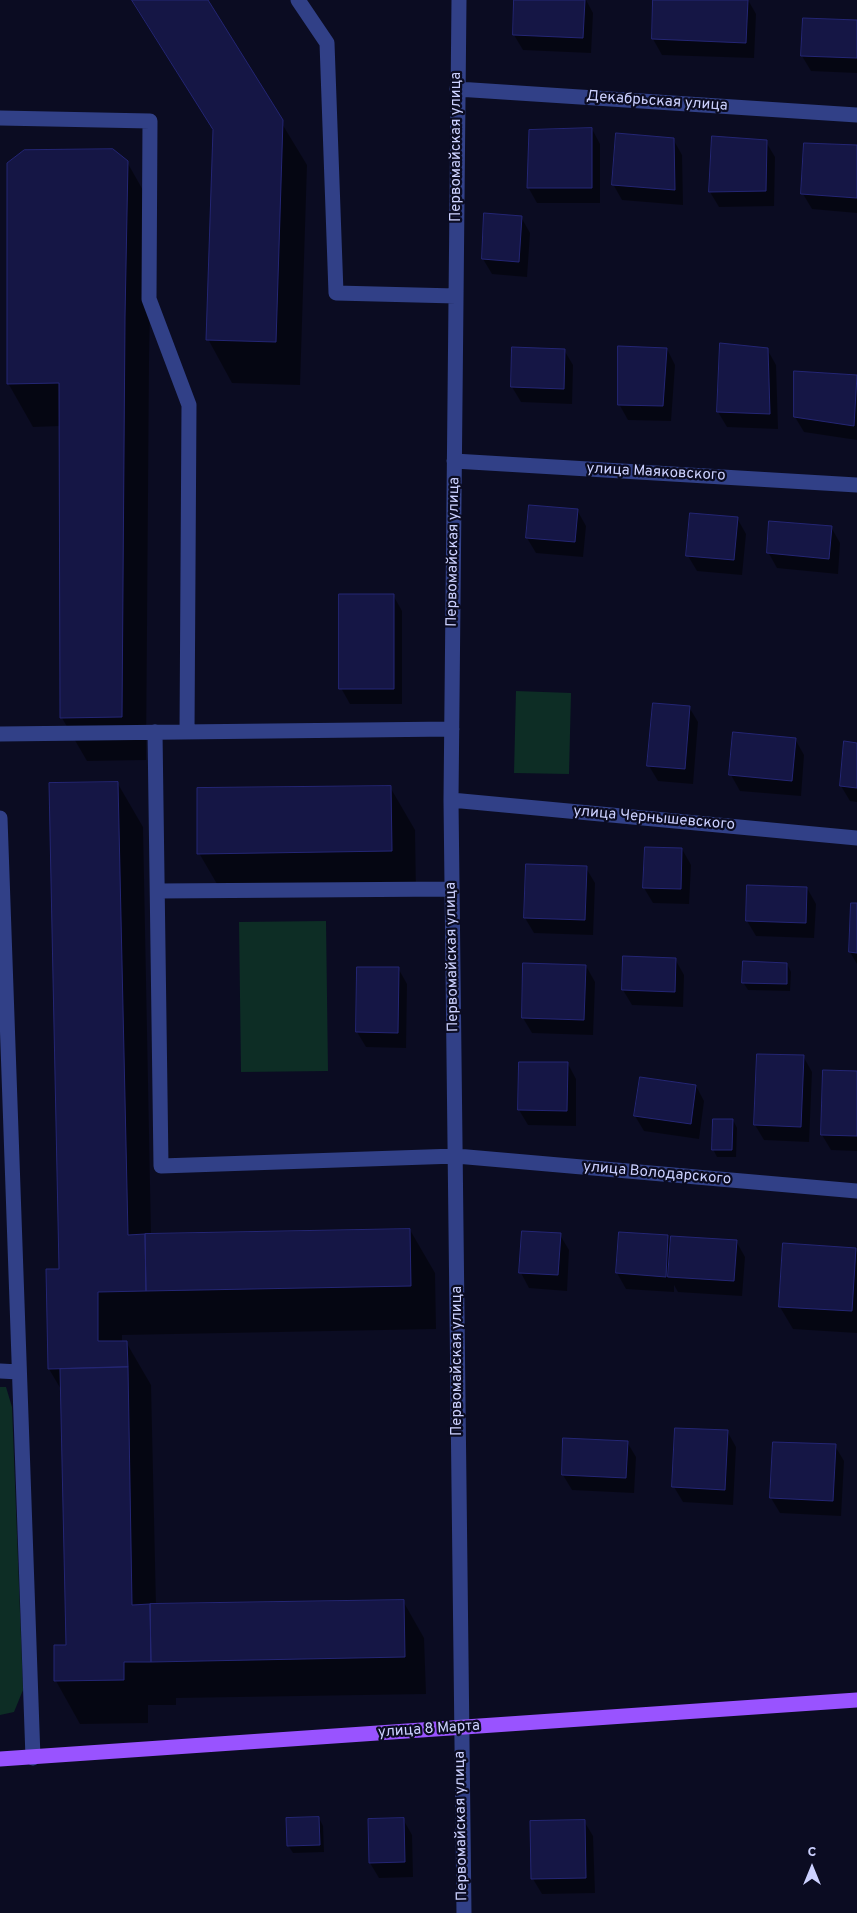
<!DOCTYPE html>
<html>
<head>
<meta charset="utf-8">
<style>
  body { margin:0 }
  #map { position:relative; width:857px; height:1913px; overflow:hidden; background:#0b0c22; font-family:Overpass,sans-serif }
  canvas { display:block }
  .north { position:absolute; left:787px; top:1843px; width:50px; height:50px; -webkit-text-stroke:4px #0b0c22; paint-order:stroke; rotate:0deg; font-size:14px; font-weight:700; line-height:20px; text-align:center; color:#ccd1ff }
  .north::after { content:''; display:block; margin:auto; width:18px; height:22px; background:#ccd1ff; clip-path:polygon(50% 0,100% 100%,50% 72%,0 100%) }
</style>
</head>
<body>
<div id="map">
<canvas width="857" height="1913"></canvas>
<div class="north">С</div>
</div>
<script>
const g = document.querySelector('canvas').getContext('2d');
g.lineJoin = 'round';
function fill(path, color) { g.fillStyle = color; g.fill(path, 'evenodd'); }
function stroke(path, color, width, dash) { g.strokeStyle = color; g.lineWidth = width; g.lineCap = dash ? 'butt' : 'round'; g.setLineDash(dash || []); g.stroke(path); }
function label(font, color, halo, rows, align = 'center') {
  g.font = font + ' Overpass,sans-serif'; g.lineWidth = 4.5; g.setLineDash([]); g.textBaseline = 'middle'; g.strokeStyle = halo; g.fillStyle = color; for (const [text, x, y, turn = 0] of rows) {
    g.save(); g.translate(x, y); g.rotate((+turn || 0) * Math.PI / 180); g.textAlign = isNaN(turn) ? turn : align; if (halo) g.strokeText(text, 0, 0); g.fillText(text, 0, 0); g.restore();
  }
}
const green = new Path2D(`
  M516,691l55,2 -2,81 -55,-1z
  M326,921l2,150 -87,1 -2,-150z
  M0,1387h6l6,20 11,283 -9,22 -14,3z`);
const shadow = new Path2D(`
  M132,0h75l100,165 -7,220 -68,-2 -24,-44 6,-207z
  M516,0h70l7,13 -2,40 -68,-3 -9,-15z
  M654,0h94l8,14 -2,44 -92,-3 -9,-16z
  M857,21v52l-46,-2 -9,-15z
  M592,129l8,15v59h-63l-9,-16z
  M673,139l9,16 1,50 -61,-5 -9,-16z
  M766,142l9,15 -1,49 -55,1 -9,-15z
  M857,146v67l-45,-4 -9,-15z
  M127,162l25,44 -3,155 -3,399 -59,1 -25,-43 -2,-292 -27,1 -25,-44z
  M521,217l9,16 -3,44 -35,-3 -9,-15z
  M667,349l8,16 -4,56 -43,-1 -9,-16z
  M767,349l9,16 2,64 -51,-2 -9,-15z
  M564,350l9,15 -1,39 -51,-2 -9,-15z
  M856,376l1,64 -53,-8 -9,-15z
  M577,510l9,16 -3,31 -47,-4 -9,-15z
  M737,518l9,16 -4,41 -45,-4 -9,-15z
  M831,527l9,16 -2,31 -61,-6 -9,-16z
  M393,595l9,16v93h-52l-9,-16z
  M689,707l9,15 -5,62 -35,-3 -9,-15z
  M795,739l9,16 -3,41 -61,-5 -9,-16z
  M857,744v58l-7,-1 -9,-15z
  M118,784l25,43 8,408 259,-5 25,43 1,56 -314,6v7h4l25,43 5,221 247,-5 21,37 2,56 -250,4v7h-28v18l-68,1 -24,-43 -1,-34 12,-1 -5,-255 -13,-22z
  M390,787l25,43 1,64 -192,2 -25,-43z
  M682,849l9,16 -2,39 -36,-1 -9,-15z
  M586,868l9,15 -2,52 -59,-2 -9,-15z
  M807,888l9,16 -2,34 -58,-2 -9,-15z
  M857,904v60l-7,-12z
  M675,959l9,16 -1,32 -51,-2 -9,-15z
  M787,964l4,8 -1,19 -42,-1 -5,-8z
  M586,966l9,16 -2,53 -61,-2 -9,-15z
  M398,968l9,16 -1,64 -40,-1 -9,-15z
  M803,1056l9,16 -3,70 -45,-2 -9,-15z
  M568,1064l8,15v47l-48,-1 -9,-15z
  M857,1072v79l-26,-1 -9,-15z
  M696,1086l8,15 -5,38 -55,-8 -9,-15z
  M733,1120l4,8 -1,29h-19l-4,-8z
  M560,1235l9,15 -2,41 -38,-3 -8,-15z
  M667,1236l4,7 65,-2 9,16 -3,39 -64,-4 -4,-7v7l-48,-3 -9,-16z
  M855,1249l2,3v81l-64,-4 -13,-22z
  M727,1431l9,16 -3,58 -50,-3 -9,-15z
  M627,1442l9,15 -2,36 -62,-3 -9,-15z
  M835,1446l9,15 -3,55 -61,-3 -9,-15z
  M319,1818l4,8 1,26 -31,1 -5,-8z
  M403,1819l9,16 1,42 -34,1 -9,-15z
  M584,1821l9,15 2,57 -53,1 -9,-15z`);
const building = new Path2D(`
  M132,0h76l75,120 -7,222 -70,-2 7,-210z
  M514,0h71l-2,38 -70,-3z
  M653,0h95l-2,43 -94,-4z
  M803,18l54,2v38l-56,-2z
  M592,128v60h-65l2,-58z
  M616,133l58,5 1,52 -63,-5z
  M712,136l55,4 -1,51 -57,1z
  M804,143l53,2v53l-56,-4z
  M113,149l15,12 -3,156 -3,400 -62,1 -1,-335 -52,1v-221l17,-13z
  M484,213l38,3 -3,46 -37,-3z
  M720,343l48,5 2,66 -53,-2z
  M618,346l49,2 -4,58 -45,-1z
  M512,347l53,2 -1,40 -53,-2z
  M794,371l63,4 -3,51 -60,-9z
  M529,505l49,4 -3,33 -49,-4z
  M690,513l48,4 -4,43 -48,-4z
  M769,521l63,5 -3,33 -62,-6z
  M339,594h55v95h-55z
  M653,703l37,3 -5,63 -38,-3z
  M733,732l63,6 -4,43 -63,-6z
  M844,741l13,2v45l-17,-2z
  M118,782l10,453 17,-1 1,57 -48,1v49h29l1,26 -80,2 -2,-100h13l-10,-486z
  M391,786l1,65 -195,3v-66z
  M645,847l37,1 -1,41 -38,-1z
  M526,864l61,2 -2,54 -61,-2z
  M747,885l60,2 -1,36 -60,-2z
  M851,903h6v50l-8,-1z
  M623,956l53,2 -1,34 -53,-2z
  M743,961l44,2v21l-45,-1z
  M523,963l63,2 -2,55 -62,-2z
  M357,967h42l-1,66 -42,-1z
  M757,1054l47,1 -3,72 -47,-2z
  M519,1062h49l-1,49 -49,-1z
  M823,1070l34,1v65l-36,-1z
  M640,1077l56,8 -5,39 -57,-8z
  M713,1119h20l-1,31h-20z
  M410,1229l1,57 -265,5 -1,-57z
  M522,1231l39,2 -3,42 -39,-2z
  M619,1232l49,3 -2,42 -50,-4z
  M671,1236l66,4 -3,41 -66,-4z
  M783,1243l73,5 -4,63 -73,-4z
  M128,1367l4,238 18,-1 1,58h-27v18l-70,1v-36h12l-6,-276z
  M675,1428l53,2 -3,60 -53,-3z
  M563,1438l65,3 -2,37 -64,-3z
  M773,1442l63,2 -3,57 -63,-3z
  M404,1600l1,57 -254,5 -1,-58z
  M319,1817l1,28 -33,1 -1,-28z
  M404,1818l1,44 -36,1 -1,-44z
  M585,1820l1,58 -55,1 -1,-58z`);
const minor = new Path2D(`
  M298,0l29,43 9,250 120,3
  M459,0l-8,800 13,1113
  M457,89l400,26
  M0,118l150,3 -1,178 40,106 -2,327
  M454,461l403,24
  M155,732l6,434 295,-10 401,35
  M0,734l452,-5
  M451,800l406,38
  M0,818l33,940
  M158,891l294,-2
  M0,1371l19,1`);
const major = new Path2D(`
  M0,1759l857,-59`);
const streetNames = [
  ["Декабрьская улица",657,102,4],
  ["Первомайская улица",457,147,-90],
  ["улица Маяковского",656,473,3],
  ["Первомайская улица",454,552,-89],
  ["улица Чернышевского",654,819,5],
  ["Первомайская улица",453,957,-91],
  ["улица Володарского",657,1174,5],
  ["Первомайская улица",458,1361,-90],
  ["улица 8 Марта",429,1730,-4],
  ["Первомайская улица",462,1826,-91]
];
fill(green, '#0d2d25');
fill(shadow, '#0007');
fill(building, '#151645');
stroke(building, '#242674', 1);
stroke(minor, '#314087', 15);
stroke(major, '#9953ff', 15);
label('15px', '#ccd1ff', '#0b0c22', streetNames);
</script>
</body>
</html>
